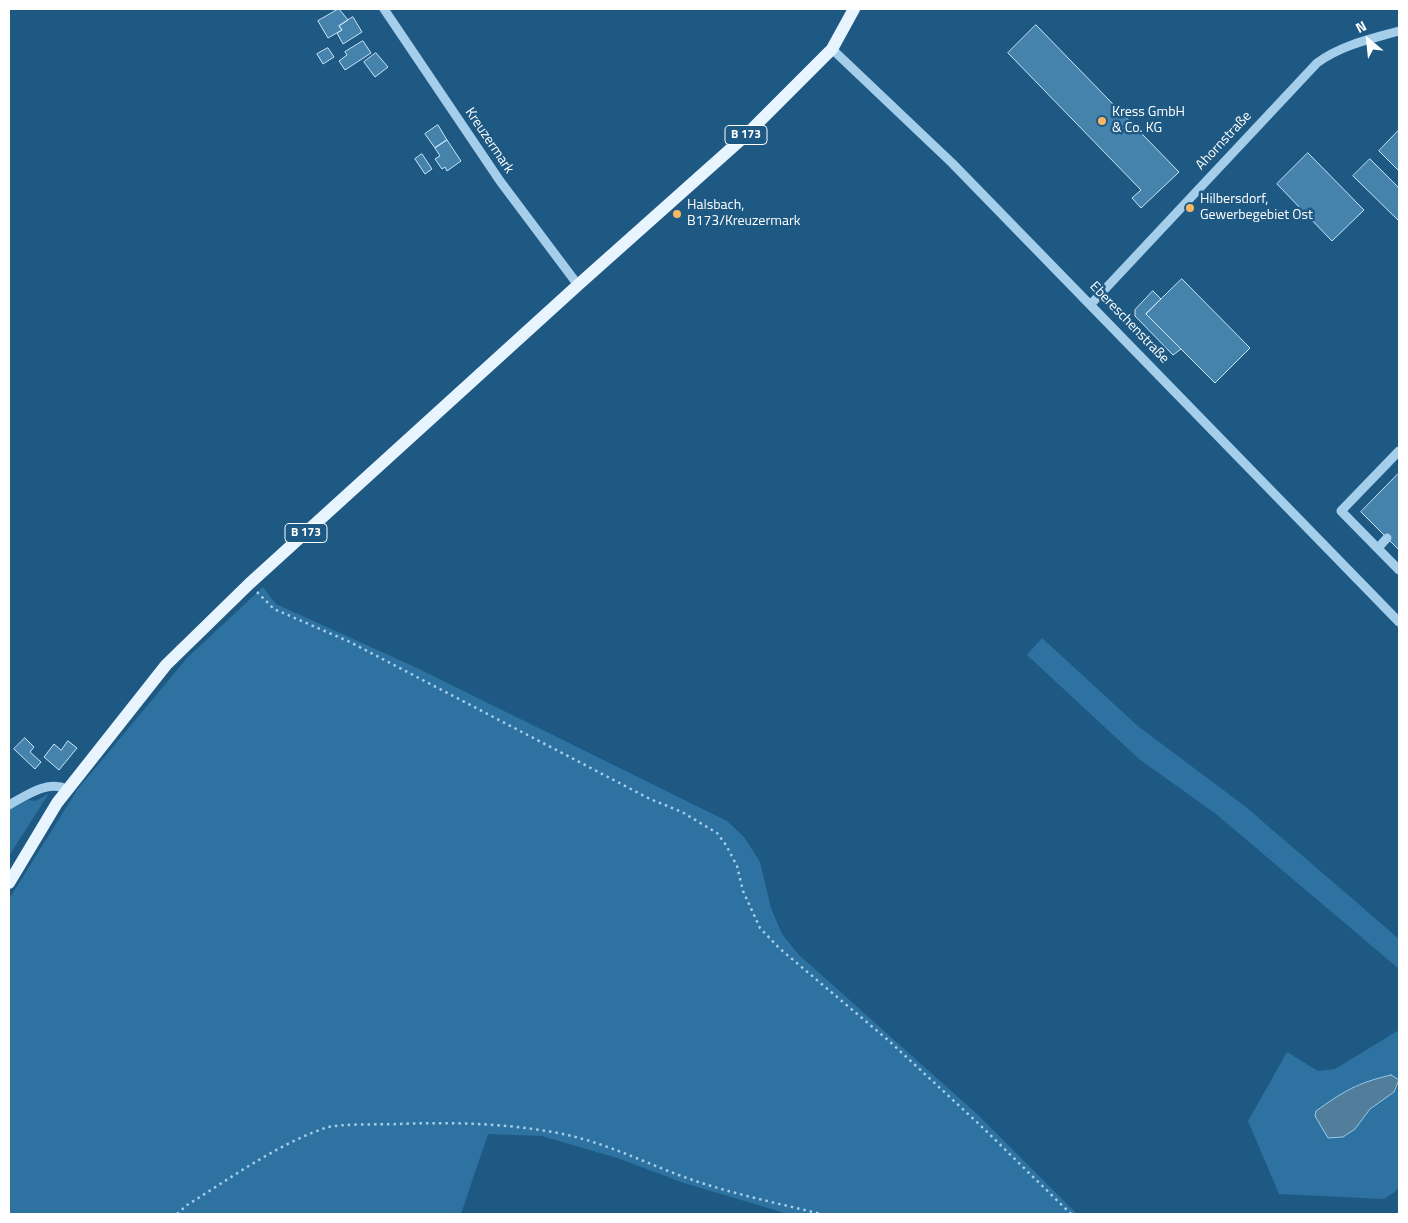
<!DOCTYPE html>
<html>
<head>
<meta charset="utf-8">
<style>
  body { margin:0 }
  #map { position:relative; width:1408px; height:1223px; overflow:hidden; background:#1e5983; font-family:"Titillium Web",sans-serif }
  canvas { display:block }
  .frame { position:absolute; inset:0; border:10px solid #fff; pointer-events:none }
  .north { position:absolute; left:1343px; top:15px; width:50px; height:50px; -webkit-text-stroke:4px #1e5983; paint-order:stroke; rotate:332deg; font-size:14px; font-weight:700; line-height:20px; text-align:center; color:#fff }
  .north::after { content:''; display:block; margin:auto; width:18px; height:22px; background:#fff; clip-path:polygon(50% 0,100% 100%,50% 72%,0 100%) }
</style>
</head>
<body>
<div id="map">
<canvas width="1408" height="1223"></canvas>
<div class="frame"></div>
<div class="north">N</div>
</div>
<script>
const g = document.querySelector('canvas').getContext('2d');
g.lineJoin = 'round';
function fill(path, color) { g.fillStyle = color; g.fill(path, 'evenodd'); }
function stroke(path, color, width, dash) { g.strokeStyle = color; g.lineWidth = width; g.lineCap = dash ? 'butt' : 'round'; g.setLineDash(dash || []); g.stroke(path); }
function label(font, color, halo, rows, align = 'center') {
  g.font = font + ' "Titillium Web",sans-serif'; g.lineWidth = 5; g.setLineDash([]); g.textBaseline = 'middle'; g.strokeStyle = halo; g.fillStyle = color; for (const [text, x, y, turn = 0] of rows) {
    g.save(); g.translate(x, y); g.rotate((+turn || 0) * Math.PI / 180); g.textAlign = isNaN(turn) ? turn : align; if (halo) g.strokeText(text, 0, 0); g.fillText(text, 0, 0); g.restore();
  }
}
const green = new Path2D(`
  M263,587l13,17 141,64 310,153 17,16 16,25 11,46 11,26 16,20 179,160 100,100h-289l-104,-31 -67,-25 -75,-22 -54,-2 -27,80h-452v-315l68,-109 110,-132z
  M1042,638l97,89 107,80 153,132v30l-183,-155 -77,-55 -112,-104z
  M49,793l-40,63v-46l19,-10 8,1z
  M1399,1030v50l-8,-5c-34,8 -47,16 -75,36l39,18 15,-20 24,-17 5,-8v100l-3,7 -12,8 -105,-5 -31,-73 39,-69 31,19 17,-2z`);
const water = new Path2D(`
  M1391,1075l8,5 -5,12 -24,17 -15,20 -12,8 -15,1 -13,-22 1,-5c28,-20 41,-28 75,-36z`);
const building = new Path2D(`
  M339,9l9,11 -9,6 3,4 -14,8 -10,-17z
  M353,17l9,15 -19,12 -6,-11 5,-3 -3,-4z
  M1036,25l143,147 -38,36 -9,-10 9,-8 -133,-137z
  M363,41l8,12 -26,17 -6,-9 8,-6 -2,-3z
  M328,48l6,9 -11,7 -6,-10z
  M376,53l12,14 -13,10 -11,-15z
  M438,125l9,15 -12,8 -10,-14z
  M1399,130v41l-20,-20z
  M447,140l14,21 -14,10 -2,-4 -3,2 -7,-10 5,-3 -5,-8z
  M1308,153l56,57 -32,31 -55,-57z
  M422,154l10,15 -7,5 -10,-15z
  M1370,159l29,29v33l-46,-45z
  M1182,279l68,69 -35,35 -69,-69z
  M1153,291l8,8 -15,15 35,35 -8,6 -38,-39v-6z
  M1399,473v77l-38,-38z
  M25,738l9,9 -4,5 11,10 -6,7 -21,-20z
  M68,741l9,7 -18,22 -15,-13 10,-13 7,6z`);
const path = new Path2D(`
  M257,592l17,17 76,33 300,157 32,13 35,21 9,12 11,21 6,25 17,37 19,20 109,92 92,85 91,89
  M177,1214l10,-9c44,-27 89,-60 138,-77 16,-5 53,-3 72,-4 54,-2 107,-1 161,9 42,8 79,26 118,41 47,18 97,28 145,40`);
const minor = new Path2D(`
  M384,9l116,172 78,104
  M832,49l120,114 447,459
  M1091,304l226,-241c24,-18 54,-24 82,-32
  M1399,451l-58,60 58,59
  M1378,548l9,-10
  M9,805c18,-10 38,-25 58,-16`);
const major = new Path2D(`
  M9,883l48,-80 109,-138 83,-81 329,-299 166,-148 88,-88 22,-40`);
const markers = [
  [1102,121,5,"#f9b764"],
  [1190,208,5,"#f9b764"],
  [677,214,5,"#f9b764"]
];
const shields = [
  [746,135,42],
  [306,533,42]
];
const shieldNames = [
  ["B 173",746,135],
  ["B 173",306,533]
];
const poiNames = [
  ["Kress GmbH",1112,113],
  ["& Co. KG",1112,129],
  ["Hilbersdorf,",1200,200],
  ["Gewerbegebiet Ost",1200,216],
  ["Halsbach,",687,206],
  ["B173/Kreuzermark",687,222]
];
const streetNames = [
  ["Kreuzermark",489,141,56],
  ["Ahornstraße",1224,141,-47],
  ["Ebereschenstraße",1129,323,46]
];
fill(green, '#2d72a0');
fill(water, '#527d9b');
stroke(water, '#98cbeb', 1);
fill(building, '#4683ac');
stroke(building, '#c9e5f7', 1);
stroke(path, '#a5ceea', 2.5, [2.5, 4]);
stroke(minor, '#a5ceea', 9);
stroke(major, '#e8f4fe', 12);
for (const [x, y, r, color] of markers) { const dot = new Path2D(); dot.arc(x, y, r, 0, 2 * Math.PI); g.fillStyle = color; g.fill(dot); stroke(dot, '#1e5983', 2); }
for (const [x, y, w] of shields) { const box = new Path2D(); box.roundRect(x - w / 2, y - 9.5, w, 19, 4); g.fillStyle = '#1e5983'; g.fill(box); stroke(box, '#fff', 1); }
label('bold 12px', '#fff', null, shieldNames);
label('14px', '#fff', '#1e5983', poiNames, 'left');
label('14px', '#fff', '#1e5983', streetNames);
</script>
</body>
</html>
